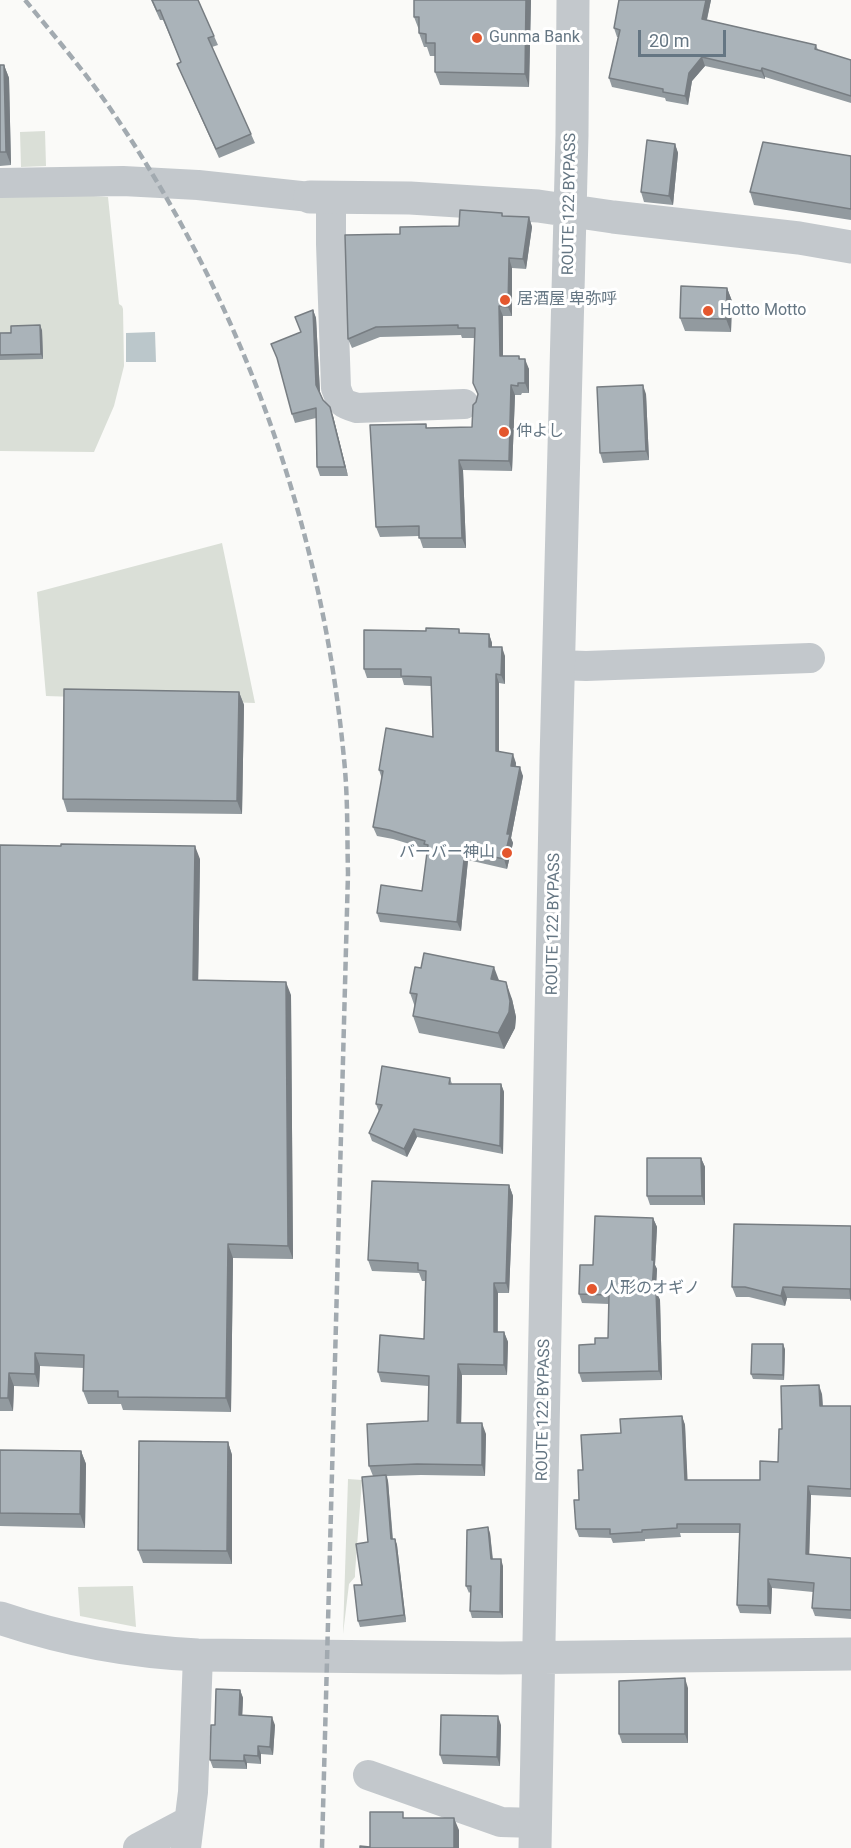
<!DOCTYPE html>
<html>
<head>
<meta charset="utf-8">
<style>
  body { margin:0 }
  #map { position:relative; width:851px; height:1848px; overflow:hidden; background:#fafaf8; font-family:Roboto,sans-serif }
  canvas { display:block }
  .scale { position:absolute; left:638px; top:30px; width:88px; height:27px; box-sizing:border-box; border:3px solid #657683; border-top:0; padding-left:8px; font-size:18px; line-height:21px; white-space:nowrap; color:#657683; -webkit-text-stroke:4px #fff; paint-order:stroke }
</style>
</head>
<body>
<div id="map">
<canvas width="851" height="1848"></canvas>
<div class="scale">20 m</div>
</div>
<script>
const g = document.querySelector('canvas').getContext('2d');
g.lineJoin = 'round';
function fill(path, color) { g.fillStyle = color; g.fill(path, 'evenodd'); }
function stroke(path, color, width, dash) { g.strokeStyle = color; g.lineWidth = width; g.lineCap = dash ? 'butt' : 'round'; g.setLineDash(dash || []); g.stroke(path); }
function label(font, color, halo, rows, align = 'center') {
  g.font = font + ' Roboto,"Noto Sans JP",sans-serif'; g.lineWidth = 6; g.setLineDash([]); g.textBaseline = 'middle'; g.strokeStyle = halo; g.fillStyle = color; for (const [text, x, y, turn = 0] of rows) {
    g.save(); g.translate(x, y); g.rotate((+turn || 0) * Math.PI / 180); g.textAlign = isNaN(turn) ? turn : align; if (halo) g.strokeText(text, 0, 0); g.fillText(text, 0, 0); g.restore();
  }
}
const green = new Path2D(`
  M45,131l1,35 -25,1 -1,-35z
  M66,194l42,3 11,107 3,2 1,3 1,57 -10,40 -20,46 -94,-1v-256z
  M222,543l33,160 -209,-7 -9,-104z
  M348,1479l14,1 -7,93v4l-6,7 -6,50z
  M133,1586l3,41 -56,-11 -2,-29z`);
const water = new Path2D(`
  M155,332l1,30h-30v-29z`);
const minor = new Path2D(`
  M0,183l123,-2 75,4 112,12
  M331,198v46l5,144c5,15 7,16 21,20l107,-4
  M558,665l28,1 224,-8
  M368,1775l133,47 35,1
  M138,1848l51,-27
  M186,1848l7,-56 5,-137`);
const tertiary = new Path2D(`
  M310,197l100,1 128,8 75,11 186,21 52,9
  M0,1618c65,22 130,34 198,37l302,3 351,-4
  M535,1848l21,-1087 16,-626 1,-135`);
const rail = new Path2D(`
  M25,0c27,33 55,66 80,101 135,194 217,422 239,658 4,38 3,76 4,114l-26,975`);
const wall = new Path2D(`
  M151,0h47l20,45 -6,2 43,96 -36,15 -38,-85 -4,-9 4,-2 -18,-42h-3z
  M414,0h117l-2,87 -89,-2 -5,-13v-16h-5l-3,-9h-3l-5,-14v-3l-5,-13z
  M619,0h92l-4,20 109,25 2,5 33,10v43l-86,-26v2l-60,-13 -13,15 -4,24 -22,-4 -1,-3 -53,-11 -3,-9 9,-41h-1l-3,-9z
  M0,65h4l5,13 2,87 -11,1z
  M675,144l3,9 -5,52 -29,-3 -3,-10z
  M851,156v64l-97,-15 -4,-13z
  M502,213l1,3 26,1 3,10 -6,42 -14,-1v48h-9v40h16l1,3 9,10v24h-7l-1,2h-6l-3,76 -49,-1 3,78h-43l-4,-12 -39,1 -4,-10 50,-103 1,4 45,-1 6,-32 -4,-57h-12l-1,-3 -81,2 -28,11 -4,-9 52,-105 59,-8z
  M727,288l5,13 -1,31 -46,-1 -5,-13z
  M313,310l3,8 4,74 3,8 10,16 15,60h-28l-3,-9 -1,-49 -21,5 -3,-9z
  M42,330l1,29 -43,1v-27z
  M646,394l3,66 -46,3 -3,-10z
  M459,629l1,4 29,1 3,9v4l13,9v28l-6,-1v68l17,12v3l7,10 -12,62 2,5 -6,26 -39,-9 -7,71 -81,-9 -3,-9 45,-22 5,-40 -1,-2 -33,-10 -16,-3 -4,-9 9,-48 -3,-9 54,-33 -2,-51 -27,-1 -2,-7h-35l-3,-9 62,-38z
  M239,692l5,13 -2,109 -175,-2 -4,-13z
  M0,845l200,14 -2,121 93,15 2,264 -60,-1 -2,154 -108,-2 -2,-6h-33l-5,-13 1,-23 -44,-2 -1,21 -25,-1 -1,25h-13z
  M499,980l13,19 4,18 -1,11 -11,21 -85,-16 -6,-17 2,-9 -5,-14z
  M450,1078l2,6h49l3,8 -1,62 -86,-17 -10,20 -35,-16 -3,-8 10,-21 -3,-8z
  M701,1158l4,9v38h-55l-3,-9z
  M509,1185l4,11 -4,97h-11v39h6l4,10 -1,33h-45l-1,48 25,11 -1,42 -64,-1 -34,1 1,5 5,58h2l2,6 9,77 -46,5 -2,-6 4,-36 6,-43 5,-66 -4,-10 59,-45v-35l-47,-4 -3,-10 46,-33 1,-58h-3l-3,-8 -47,-2 -4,-11z
  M653,1218l4,9 -2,38 2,4 -1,22 4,9 2,80 -80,2 -3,-9 16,-29 13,-6 1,-34 -27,-1 -3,-9 14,-29z
  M851,1226v73l-64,-1 -2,8 -36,-9h-13l-4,-10z
  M785,1349l-1,31 -31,-1 -2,-5z
  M822,1394l1,12h28v91l-40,-2 -2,60 42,3v61l-36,-3 -3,-8 1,-16 -41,-4 -1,26 -31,-1 -3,-8 3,-72h-60l1,4 -36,2v2l-32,2 -2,-5 -32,-1 -3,-8 7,-59 38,-37 61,-17 3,9 2,55h73l18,-18 4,-33z
  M228,1442l4,13v109l-89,-1 -5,-13z
  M0,1450l81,1 5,13 -1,64 -85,-2z
  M490,1533l3,26 10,7v52h-31l-2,-7v-19l-1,1 -3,-7z
  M688,1688v55h-66l-3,-9z
  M240,1690l3,8 -1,17 33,10 -2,30 -12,-1v10l-14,-1v6l-34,-1 -3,-8 5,-35z
  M501,1725l-1,41 -57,-2 -3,-9z`);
const shadedWall = new Path2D(`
  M526,0h5l-2,87 -4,-13z
  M706,0h5l-6,27 -3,-8z
  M702,57l3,9 -13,15 -4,24 -3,-9 4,-23z
  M4,65l5,13 2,87 -5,-13z
  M762,68l3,9v2l-4,-8z
  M675,144l3,9 -5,52 -4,-9z
  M529,217l3,10 -6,42 -3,-10z
  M509,258l3,10v48l-4,-9z
  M727,288l5,13 -1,31 -5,-13z
  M499,306l4,10v50l-3,-10z
  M313,310l3,8 4,75 -4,-8z
  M40,325l2,5 1,29 -2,-5z
  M525,359l4,10v24l-4,-10z
  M511,385l4,10 -3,76 -3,-10z
  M643,385l3,9 3,66 -3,-9z
  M330,407l3,9 15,60 -3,-9z
  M459,460l4,10 3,78 -4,-10z
  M489,634l3,9v13l-3,-9z
  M502,647l3,9v28l-4,-9z
  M496,674l3,9v77l-3,-9z
  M239,692l5,13 -2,109 -5,-13z
  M513,754l3,9 -2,12 -3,-9z
  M520,767l3,9 -12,62 2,5 -6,26 -3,-10 3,-25z
  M195,846l5,13 -2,134 -5,-13z
  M465,851l3,9 -7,71 -4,-9z
  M494,967l6,16 -9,-4z
  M286,982l5,13 2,264 -5,-13z
  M506,982l6,17 4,18 -1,11 -11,21 -6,-16z
  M501,1084l3,8 -1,62 -3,-8z
  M414,1129l3,8 -10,20 -3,-8z
  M701,1158l4,9v38l-3,-9z
  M509,1185l4,11 -4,97 -3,-10z
  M653,1218l4,9 -2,38 2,4 -2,31 -3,-10z
  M228,1244l5,14 -2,154 -5,-14z
  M494,1283l4,10 -1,49 -3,-10z
  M783,1287l4,11 -2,8 -4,-10z
  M656,1291l4,9 2,80 -3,-9z
  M504,1332l4,10 -1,33 -3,-10z
  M783,1344l2,5 -1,31 -1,-5z
  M35,1353l5,13 -1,21 -4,-13z
  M458,1364l4,11 -1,58 -4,-10z
  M9,1373l5,13 -1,25 -5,-13z
  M819,1385l3,9 1,21 -3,-9z
  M682,1416l3,9 3,64 -3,-9z
  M482,1423l4,11 -1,42 -3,-11z
  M228,1442l4,13v109l-5,-13z
  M81,1451l5,13 -1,64 -5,-14z
  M386,1475l2,6 5,64 -2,-6z
  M808,1486l3,9 -2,68 -3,-9z
  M488,1527l2,6 3,32 -2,-6z
  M395,1539l2,6 9,77 -2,-7z
  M501,1559l2,7v52l-3,-6z
  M768,1579l4,9 -1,26 -3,-8z
  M685,1678l3,10v55l-3,-9z
  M240,1690l3,8 -1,25 -3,-8z
  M498,1716l3,9 -1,41 -3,-9z
  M272,1717l3,8 -2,30 -3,-8z
  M258,1746l3,8v10l-3,-8z
  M244,1755l3,8v6l-3,-8z
  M454,1818l5,12v18h-5z`);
const building = new Path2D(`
  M152,0h46l16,36 -6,2 43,96 -35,15 -39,-85 4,-2 -21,-52 -3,1z
  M414,0h112l-1,74 -90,-2v-29h-9v-9l-7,-1v-16h-5z
  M619,0h87l-4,19 114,26 -1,4 36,11v36l-89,-28 -1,3 -59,-14 -13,16 -4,23 -22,-4v-3l-54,-11 11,-48 -6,-2z
  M0,65h4l2,87h-6z
  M647,140l28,4 -6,52 -28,-4z
  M763,142l88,14v53l-101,-17z
  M460,210l42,3v3l27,1 -6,42 -14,-1 -1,49 -9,-1 1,50h19v3h6v24h-7v3l-7,-1 -2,76 -50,-1 3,78h-43v-12l-43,1 -6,-102 56,-1v4l46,-1 1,-22 3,-3 2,-8 -5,-11 2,-55h-17v-3l-82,2 -28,12 -3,-104 55,-1v-7l59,-1z
  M681,286l46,2 -1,31 -46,-1z
  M313,310l3,75 7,15 7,7 15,60h-28l-1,-59 -24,6 -15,-56 -6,-14 30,-12 -6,-15z
  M40,325l1,29 -41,1v-22h11v-7z
  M643,385l3,66 -46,2 -3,-66z
  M426,628l33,1v4l30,1v13h13l-1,28 -5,-1v77l17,3 -2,12 9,1 -13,67h3l-6,25 -39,-8 -8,71 -80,-9 4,-28 41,6 6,-46 -4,-1 1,-3 -36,-11 -16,-3 10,-56 -4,-1 7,-42 47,9 -2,-60 -30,-1v-7h-37v-39l62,1z
  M64,689l175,3 -2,109 -174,-2z
  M61,844l134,2 -2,134 93,2 2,264 -60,-2 -2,154 -108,-1v-6h-35l1,-36 -49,-2v21l-26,-1 -1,25h-8v-553l61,1z
  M424,953l70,14 -3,12 15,3 4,19 -1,11 -11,21 -85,-17 4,-22 -7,-1 5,-26 6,1z
  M382,1066l68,12 -1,6h52l-1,62 -86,-17 -10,20 -35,-16 13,-28 -6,-1z
  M647,1158h54l1,38h-55z
  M372,1181l137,4 -3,98h-12v49h10v33l-46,-1 -1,59h25v42l-65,-1 -48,2 -2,-42 61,-3 1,-45 -51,-4 2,-37 44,4 2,-68 -8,-1v-7l-50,-3z
  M595,1216l58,2 -1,42h2l-2,30 4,1 3,80 -80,2v-28l16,-1v-6h13l1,-43 -30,-1 1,-29h13z
  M734,1224l117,2v74l-1,-11 -67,-2 -2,9 -36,-9h-13z
  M752,1344h31v31l-32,-1z
  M819,1385l1,21h31v83l-43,-3 -2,68 45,4v52l-39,-2 2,-25 -46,-4v27l-31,-1 3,-81h-63v4l-35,2v2l-32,2v-5h-34l-2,-29h5l-1,-30h5l-2,-35 40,-2 -1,-14 62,-3 3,64h75v-19l18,1 1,-33h3l-1,-43z
  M139,1441l89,1 -1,109 -89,-1z
  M0,1450l81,1 -1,63 -80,-1z
  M386,1475l5,64h4l9,76 -46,6 -4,-36h8l-6,-41 12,-2 -6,-65z
  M488,1527l3,32h10l-1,53 -30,-1 1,-25h-5l1,-56z
  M685,1678v56h-66v-53z
  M216,1689l24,1 -1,25 33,2 -2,30 -12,-1v10l-14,-1v6l-34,-1 1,-35h4z
  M441,1715l57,1 -1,41 -57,-2z
  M370,1812h33v6h51v30h-94v-2l10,1z`);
const markers = [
  [477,38,6,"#e4572e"],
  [505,300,6,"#e4572e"],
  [708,311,6,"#e4572e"],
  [504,432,6,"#e4572e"],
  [507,853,6,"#e4572e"],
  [592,1289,6,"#e4572e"]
];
const poiNames = [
  ["Gunma Bank",489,38],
  ["居酒屋 卑弥呼",517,300],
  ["Hotto Motto",720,311],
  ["仲よし",516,432],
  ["バーバー神山",495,853,"right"],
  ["人形のオギノ",604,1289]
];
const streetNames = [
  ["ROUTE 122 BYPASS",570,204,-89],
  ["ROUTE 122 BYPASS",554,924,-89],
  ["ROUTE 122 BYPASS",544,1410,-89]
];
fill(green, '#dadfd7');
fill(water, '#bbc7cb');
stroke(minor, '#c3c8cc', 30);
stroke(tertiary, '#c3c8cc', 33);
stroke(rail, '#a2aab0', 4.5, [9, 4.5]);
fill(wall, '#929a9f');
fill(shadedWall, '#777d82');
fill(building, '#aab3b9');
stroke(building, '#777d82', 1.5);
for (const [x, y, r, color] of markers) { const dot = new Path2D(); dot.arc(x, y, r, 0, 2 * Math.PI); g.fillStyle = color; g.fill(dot); stroke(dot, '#fff', 2); }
label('16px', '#657683', '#fff', poiNames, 'left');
label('16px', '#657683', '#fff', streetNames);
</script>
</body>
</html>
